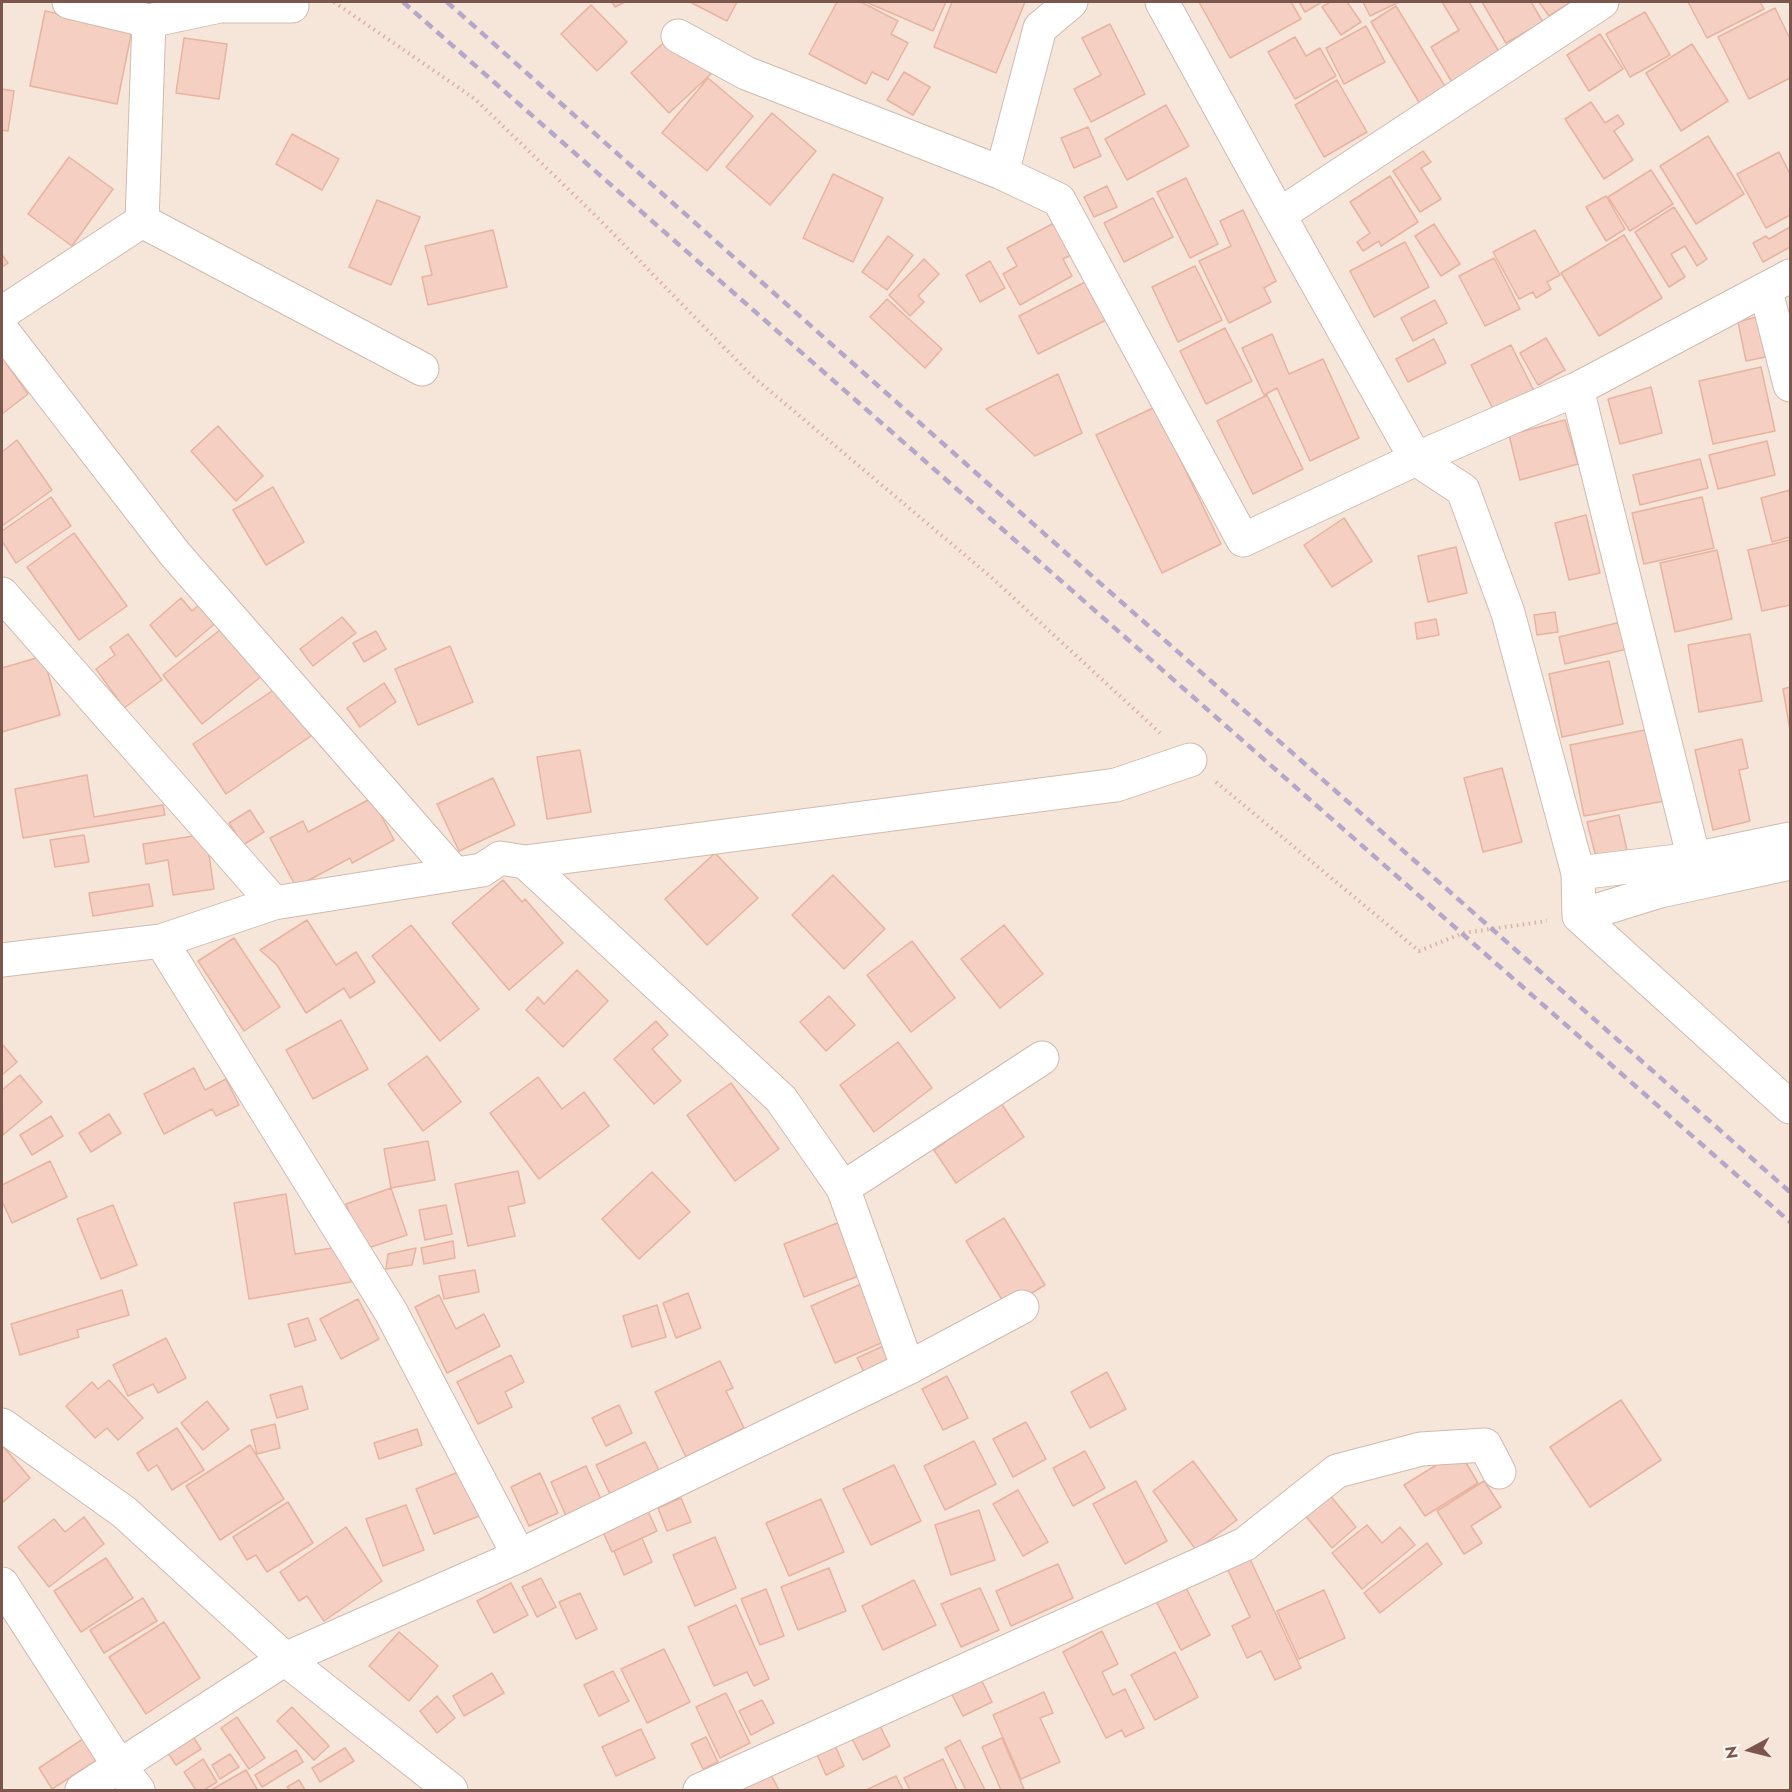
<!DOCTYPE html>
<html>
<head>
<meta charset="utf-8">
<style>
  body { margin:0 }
  #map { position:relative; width:1792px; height:1792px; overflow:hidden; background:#fdf4eb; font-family:Jost,sans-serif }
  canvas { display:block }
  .frame { position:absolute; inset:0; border:3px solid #7b564c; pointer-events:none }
  .north { position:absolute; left:1720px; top:1720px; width:60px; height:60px; -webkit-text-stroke:4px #fff9f3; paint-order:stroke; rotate:263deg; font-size:16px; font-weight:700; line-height:24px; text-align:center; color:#7b564c }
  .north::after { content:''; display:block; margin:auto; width:21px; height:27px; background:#7b564c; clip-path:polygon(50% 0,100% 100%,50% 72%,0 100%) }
</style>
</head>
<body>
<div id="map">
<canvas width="1792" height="1792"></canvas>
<div class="frame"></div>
<div class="north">N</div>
</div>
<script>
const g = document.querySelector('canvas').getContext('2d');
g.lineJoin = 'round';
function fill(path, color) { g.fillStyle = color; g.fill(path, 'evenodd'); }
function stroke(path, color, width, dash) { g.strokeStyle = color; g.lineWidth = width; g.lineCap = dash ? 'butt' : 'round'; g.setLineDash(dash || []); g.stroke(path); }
const residential = new Path2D(`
  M2,2h1788v1788h-1788z`);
const building = new Path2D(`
  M612,2h13l-10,5z
  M690,2h47l-10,19z
  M837,2h24l37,19 -7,13 17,9 -20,37 -16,-8 -6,12 -57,-30z
  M866,2h80l-13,29z
  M952,2h73l-29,71 -62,-26z
  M1199,2h92l10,17 -71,39z
  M1299,2h23l-17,10z
  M1330,2h17l14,20 -20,13 -19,-28z
  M1363,2h36l-29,14z
  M1442,2h27l32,53 -48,29 -22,-37 28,-17z
  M1482,2h49l12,20 -37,21z
  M1539,2h32l-22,14z
  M1688,2h72l4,7 -57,29z
  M591,5l36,37 -30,29 -36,-37z
  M1396,6l50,82 -26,16 -49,-82z
  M1775,8l15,31v39l-41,21 -31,-62z
  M45,11l87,19 -15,74 -87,-18z
  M1645,12l25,43 -40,22 -24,-43z
  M1110,24l35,70 -54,28 -17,-33 27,-14 -19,-37z
  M1366,26l19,36 -41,22 -18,-36z
  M673,34l38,40 -42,39 -38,-40z
  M1600,34l23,35 -34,22 -22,-36z
  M1295,37l11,19 14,-8 16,28 -41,23 -27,-47z
  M184,38l43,6 -8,55 -43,-6z
  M1692,44l36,57 -47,30 -35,-58z
  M904,72l26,15 -17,28 -26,-15z
  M708,78l45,38 -46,55 -45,-38z
  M1337,80l30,52 -43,25 -29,-52z
  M2,89l12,2 -6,40 -6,-1z
  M1591,102l14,21 13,-8 6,9 -10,7 19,29 -29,19 -39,-60z
  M1166,105l23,41 -62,34 -22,-41z
  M772,113l44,38 -46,54 -44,-38z
  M1088,127l13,29 -27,12 -13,-30z
  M292,134l47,25 -17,31 -46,-26z
  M1708,136l36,58 -48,30 -36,-58z
  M1423,151l8,11 -10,6 20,31 -21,13 -27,-41z
  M1779,152l11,22v41l-24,13 -29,-54z
  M69,157l44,32 -41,57 -44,-32z
  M1651,170l22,34 -43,27 -22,-34z
  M833,174l50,24 -30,64 -50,-24z
  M1390,176l28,46 -37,24 -2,-5 -16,10 -6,-9 13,-9 -20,-31z
  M1186,178l32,66 -28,14 -33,-66z
  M1107,186l10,21 -23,10 -10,-20z
  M1606,196l19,33 -19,12 -20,-34z
  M1153,198l20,39 -49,25 -20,-39z
  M377,200l43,17 -29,68 -42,-18z
  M1674,207l33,52 -10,7 -12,-20 -14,8 14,23 -16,10 -34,-55z
  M1243,210l33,71 -12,7 7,14 -42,21 -30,-62 32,-15 -11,-25z
  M1056,222l17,32 -10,5 9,17 -52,29 -17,-31 14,-8 -10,-18z
  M1434,224l26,40 -19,12 -26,-40z
  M1790,227v20l-27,15 -10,-19 13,-7 3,3z
  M493,230l14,57 -79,18 -6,-28 10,-2 -7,-29z
  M1535,230l25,45 -13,7 4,7 -15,9 -3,-6 -14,7 -26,-47z
  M1624,235l38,63 -63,38 -38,-63z
  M888,236l25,19 -26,35 -25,-18z
  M1405,242l24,45 -55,30 -24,-46z
  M2,255l6,8 -6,4z
  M1494,258l26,51 -35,17 -26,-50z
  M924,259l15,15 -21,22 6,6 -14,14 -21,-21z
  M990,261l15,27 -25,14 -14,-27z
  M1195,266l27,54 -44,22 -26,-55z
  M1089,280l19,39 -70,35 -19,-38z
  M887,299l55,50 -17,19 -55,-51z
  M1435,300l12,23 -34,18 -12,-23z
  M1760,316l10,40 -24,5 -8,-39z
  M1225,328l27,53 -46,23 -26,-53z
  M1272,334l17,40 34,-15 36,79 -49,23 -33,-73 -13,7 -22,-47z
  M1546,338l19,32 -27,15 -18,-32z
  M1434,339l12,24 -38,19 -12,-23z
  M1511,345l23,46 -40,20 -23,-46z
  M2,357l26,37 -26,20z
  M1761,367l14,64 -62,13 -14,-63z
  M1058,374l24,59 -47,23 -49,-47z
  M1651,387l11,46 -42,11 -12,-45z
  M1267,395l36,74 -50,25 -36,-73z
  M1155,407l66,137 -59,29 -66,-138z
  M1565,420l13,44 -58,16 -11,-45z
  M218,426l45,50 -27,25 -45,-50z
  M17,440l35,50 -50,36v-74z
  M1767,441l8,34 -57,14 -9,-34z
  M1700,459l8,29 -68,17 -7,-30z
  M273,487l31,55 -38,23 -33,-55z
  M1790,490v47l-18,5 -11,-44z
  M51,497l20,29 -55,37 -14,-22v-10z
  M1702,497l12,51 -70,16 -12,-51z
  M1586,515l14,58 -31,7 -14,-57z
  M1344,518l28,43 -40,26 -28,-42z
  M74,533l53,73 -48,34 -52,-73z
  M1790,540v65l-28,6 -14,-61z
  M1456,547l11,46 -39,9 -10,-46z
  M1717,550l15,69 -57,13 -15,-69z
  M181,598l11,13 11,-10 16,19 -43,37 -26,-32z
  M1555,612l3,20 -21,3 -3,-20z
  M342,617l14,16 -43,33 -13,-17z
  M1436,619l3,16 -22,4 -2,-16z
  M1625,621l6,27 -66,16 -6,-27z
  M225,626l38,49 -61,49 -39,-49z
  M376,631l10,18 -22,13 -11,-19z
  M128,634l34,46 -38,28 -28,-39 19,-14 -5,-8z
  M1750,634l12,67 -63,11 -11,-67z
  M450,646l23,56 -55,23 -23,-56z
  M43,656l17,59 -58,17v-64z
  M1609,661l14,63 -61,13 -13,-63z
  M384,683l12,19 -36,25 -13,-19z
  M278,687l33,49 -85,58 -33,-50z
  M1790,687v43l-7,-41z
  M1655,728l15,72 -86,16 -14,-71z
  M1742,739l6,29 -9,2 11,51 -37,9 -18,-80z
  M580,750l11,62 -44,7 -10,-62z
  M1502,768l20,74 -39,10 -19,-74z
  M87,775l7,42 69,-12 2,10 -142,23 -8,-49z
  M493,778l22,47 -56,26 -22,-47z
  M372,798l22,42 -42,23 -2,-5 -54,29 -26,-49 33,-17 5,11z
  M250,810l14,22 -21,13 -14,-22z
  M1619,815l8,35 -31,7 -9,-35z
  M206,834l8,55 -41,6 -5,-35 -22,4 -3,-20z
  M84,835l5,27 -34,5 -5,-27z
  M715,853l43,45 -51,47 -42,-46z
  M833,875l52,54 -41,40 -52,-54z
  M503,880l19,22 3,-3 38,44 -54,47 -57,-67z
  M149,884l4,22 -60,10 -4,-23z
  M307,920l29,45 20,-13 19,30 -25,16 -6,-10 -38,25 -29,-48 -17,-15z
  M411,925l68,84 -39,32 -68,-85z
  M1004,925l39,49 -43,34 -39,-49z
  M234,938l46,69 -36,24 -46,-70z
  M912,941l43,57 -44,34 -44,-57z
  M577,970l31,31 -45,46 -37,-37 12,-13 6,7z
  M829,996l26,29 -29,26 -26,-29z
  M341,1020l27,49 -55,30 -27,-49z
  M656,1021l12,14 -16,14 29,32 -27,23 -40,-45z
  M898,1042l34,46 -58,44 -34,-47z
  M2,1044l15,18 -15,13z
  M427,1056l34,46 -38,29 -35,-47z
  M194,1068l11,22 21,-11 13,26 -23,11 -4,-7 -48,25 -20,-40z
  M20,1075l22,27 -39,33 -1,-45z
  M538,1077l24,32 22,-17 25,34 -70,53 -49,-66z
  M731,1083l48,66 -44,32 -48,-66z
  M1001,1103l23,34 -68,46 -22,-33z
  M109,1114l12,19 -30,19 -12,-19z
  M51,1116l12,20 -31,19 -12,-20z
  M428,1141l7,39 -44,8 -7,-39z
  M50,1161l17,36 -55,26 -10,-22v-16z
  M518,1171l7,32 -17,4 7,29 -47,10 -13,-62z
  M652,1172l38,40 -51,47 -37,-40z
  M391,1188l16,47 -45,15 -16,-46z
  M286,1194l9,60 50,-8 6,36 -102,17 -15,-96z
  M113,1205l24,60 -36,14 -24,-60z
  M446,1205l6,29 -27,6 -6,-30z
  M1004,1218l41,67 -38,23 -41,-67z
  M840,1222l21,53 -57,22 -20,-53z
  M453,1241l2,17 -31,6 -3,-16z
  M416,1248l-4,17 -26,4 2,-15z
  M475,1270l4,22 -35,7 -5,-23z
  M868,1281l25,57 -58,25 -24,-57z
  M122,1290l7,25 -52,15 2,7 -59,18 -9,-31z
  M688,1293l13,35 -25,10 -13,-35z
  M439,1295l17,34 28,-15 16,32 -53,27 -32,-66z
  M358,1299l21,40 -38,20 -21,-40z
  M657,1305l9,32 -34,10 -9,-31z
  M308,1318l8,22 -21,7 -7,-23z
  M166,1338l20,40 -28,15 -5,-9 -25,12 -15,-31z
  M896,1340l8,18 -38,18 -9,-18z
  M511,1355l13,27 -19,10 7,15 -34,17 -21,-42z
  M720,1361l13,27 -7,3 18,37 -58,29 -31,-65z
  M1107,1372l19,37 -36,19 -19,-36z
  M947,1376l21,42 -25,12 -21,-41z
  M109,1380l34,38 -25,22 -11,-12 -12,10 -29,-32 26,-24 6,7z
  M302,1386l6,23 -31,9 -7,-23z
  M1621,1400l40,60 -71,47 -40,-60z
  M207,1401l22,28 -26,21 -22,-27z
  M619,1405l13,28 -26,13 -14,-28z
  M1026,1422l20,37 -33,18 -20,-38z
  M275,1424l5,24 -23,6 -6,-24z
  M177,1428l27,42 -32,20 -15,-25 -9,6 -11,-18z
  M417,1429l5,16 -43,14 -5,-16z
  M974,1441l22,43 -51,26 -21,-44z
  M645,1442l14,28 -49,24 -14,-29z
  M2,1445l28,33 -28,25z
  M250,1445l34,54 -64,41 -34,-54z
  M1085,1451l20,37 -32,18 -20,-38z
  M1459,1451l19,32 -53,33 -21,-31z
  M1193,1461l44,59 -41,30 -43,-59z
  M894,1465l27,56 -50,24 -28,-56z
  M586,1466l15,33 -35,17 -15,-34z
  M471,1467l18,45 -55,22 -18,-45z
  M540,1473l18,40 -29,13 -18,-39z
  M1136,1481l31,60 -42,23 -32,-60z
  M1484,1481l17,26 -30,19 11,17 -18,11 -27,-43z
  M1324,1488l32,39 -24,21 -33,-40z
  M1018,1490l30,52 -25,14 -30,-52z
  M681,1498l10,24 -24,9 -9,-23z
  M821,1499l23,53 -55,24 -23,-53z
  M288,1502l25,41 -46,29 -11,-17 -9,5 -14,-23z
  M406,1505l18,45 -41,16 -17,-47z
  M647,1509l10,22 -45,21 -10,-22z
  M979,1510l16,50 -44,15 -16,-50z
  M84,1517l20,27 -55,43 -31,-40 36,-28 11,13z
  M1367,1525l15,18 18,-16 15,18 -53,44 -30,-36z
  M346,1527l36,54 -58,40 -17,-25 -8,5 -19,-29z
  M715,1537l21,51 -41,18 -22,-51z
  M642,1538l10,24 -28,13 -10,-24z
  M1427,1543l15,21 -62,49 -16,-20z
  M1249,1557l52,111 -26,12 -14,-29 -14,7 -15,-32 18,-9 -23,-49z
  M106,1558l27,40 -52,34 -27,-41z
  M1058,1564l15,34 -62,28 -15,-35z
  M829,1568l17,43 -48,19 -17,-43z
  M541,1578l15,29 -19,10 -15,-30z
  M914,1580l22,45 -53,25 -21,-44z
  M511,1583l17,32 -34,18 -17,-32z
  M1184,1584l26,51 -29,15 -26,-51z
  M980,1588l19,42 -38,17 -20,-43z
  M766,1589l18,47 -24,9 -19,-46z
  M1324,1590l21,48 -46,21 -22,-48z
  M580,1593l17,36 -21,10 -17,-37z
  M143,1598l14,23 -53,32 -14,-23z
  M736,1605l33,74 -15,7 -7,-14 -33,14 -26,-59z
  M164,1622l36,56 -54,36 -37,-57z
  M1102,1631l16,33 -16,8 11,23 12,-6 19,39 -19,9 -3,-7 -16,8 -43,-86z
  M399,1632l39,34 -29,35 -40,-35z
  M664,1649l26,53 -43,21 -26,-54z
  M1175,1652l23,45 -43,23 -24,-45z
  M613,1671l16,30 -30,15 -15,-31z
  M492,1673l12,20 -40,23 -11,-20z
  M979,1675l13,27 -29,14 -14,-27z
  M1044,1692l9,21 -13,5 20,44 -39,17 -28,-64z
  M726,1693l24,50 -30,15 -24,-51z
  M437,1696l18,22 -18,15 -17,-22z
  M762,1700l12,23 -23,12 -12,-24z
  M292,1707l37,39 -15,14 -37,-39z
  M237,1717l28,41 -16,11 -28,-41z
  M878,1722l12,24 -27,14 -13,-25z
  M187,1727l14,22 -25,16 -14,-21z
  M641,1729l14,29 -39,18 -14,-29z
  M706,1737l12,25 -15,7 -12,-25z
  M1002,1738l22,51 -4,1h-19l-19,-43z
  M83,1739l14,21 -45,29 -13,-21z
  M960,1740l25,50h-19l-21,-42z
  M833,1741l11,25 -18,9 -11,-25z
  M345,1748l9,13 -34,21 -8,-14z
  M296,1750l7,12 -41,25 -7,-12z
  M230,1754l9,13 -19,12 -8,-14z
  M203,1759l14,23 -13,8h-8l-12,-18z
  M943,1759l14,31h-47l-6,-12z
  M246,1770l11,19 -2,1h-44z
  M770,1773l9,17h-45z
  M896,1776l7,14h-37z
  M299,1780l6,10h-15l-3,-3z`);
const path = new Path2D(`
  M334,2l141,97 121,117 155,159 240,202 169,156
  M1216,782l203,169 44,-18 84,-12`);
const minor = new Path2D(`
  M69,2l80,19
  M1162,2l117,213 137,244 47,31 45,123 70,260 1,43 211,191
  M678,36l68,37 256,100 57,27 184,340 173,-81 161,-70 213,-113
  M1002,173l38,-145 31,-26
  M1279,215l323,-213
  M142,221l280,148
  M1766,291l24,94
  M2,313l140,-92 7,-200 71,-15h72
  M2,330l173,224 279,319
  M1577,389l117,470
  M2,594l272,309
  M525,862l256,237 62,89 65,180
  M1578,873l116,-14 96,-20
  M1579,916l81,-25 130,-28
  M161,941l230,371 128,244
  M2,960l159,-19 113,-38 208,-33 18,-12 25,4 591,-77 74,-25
  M843,1188l199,-130
  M2,1425l122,87 161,147 166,131
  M2,1584l118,183 18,23
  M82,1790l203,-131 234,-103 389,-188 114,-61
  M700,1790l545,-246 92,-73 84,-22 64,-4 14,27`);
const rail = new Path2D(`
  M403,2l1387,1220
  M447,2l628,559 715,631`);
fill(residential, '#f6e5d9');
fill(building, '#f4cfc2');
stroke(building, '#e8b3a1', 1.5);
stroke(minor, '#d2baaf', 35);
stroke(path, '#dab2a4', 4, [1.5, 4.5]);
stroke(minor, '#fff', 33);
stroke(rail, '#b5a7ca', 4.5, [9, 6]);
</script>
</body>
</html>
